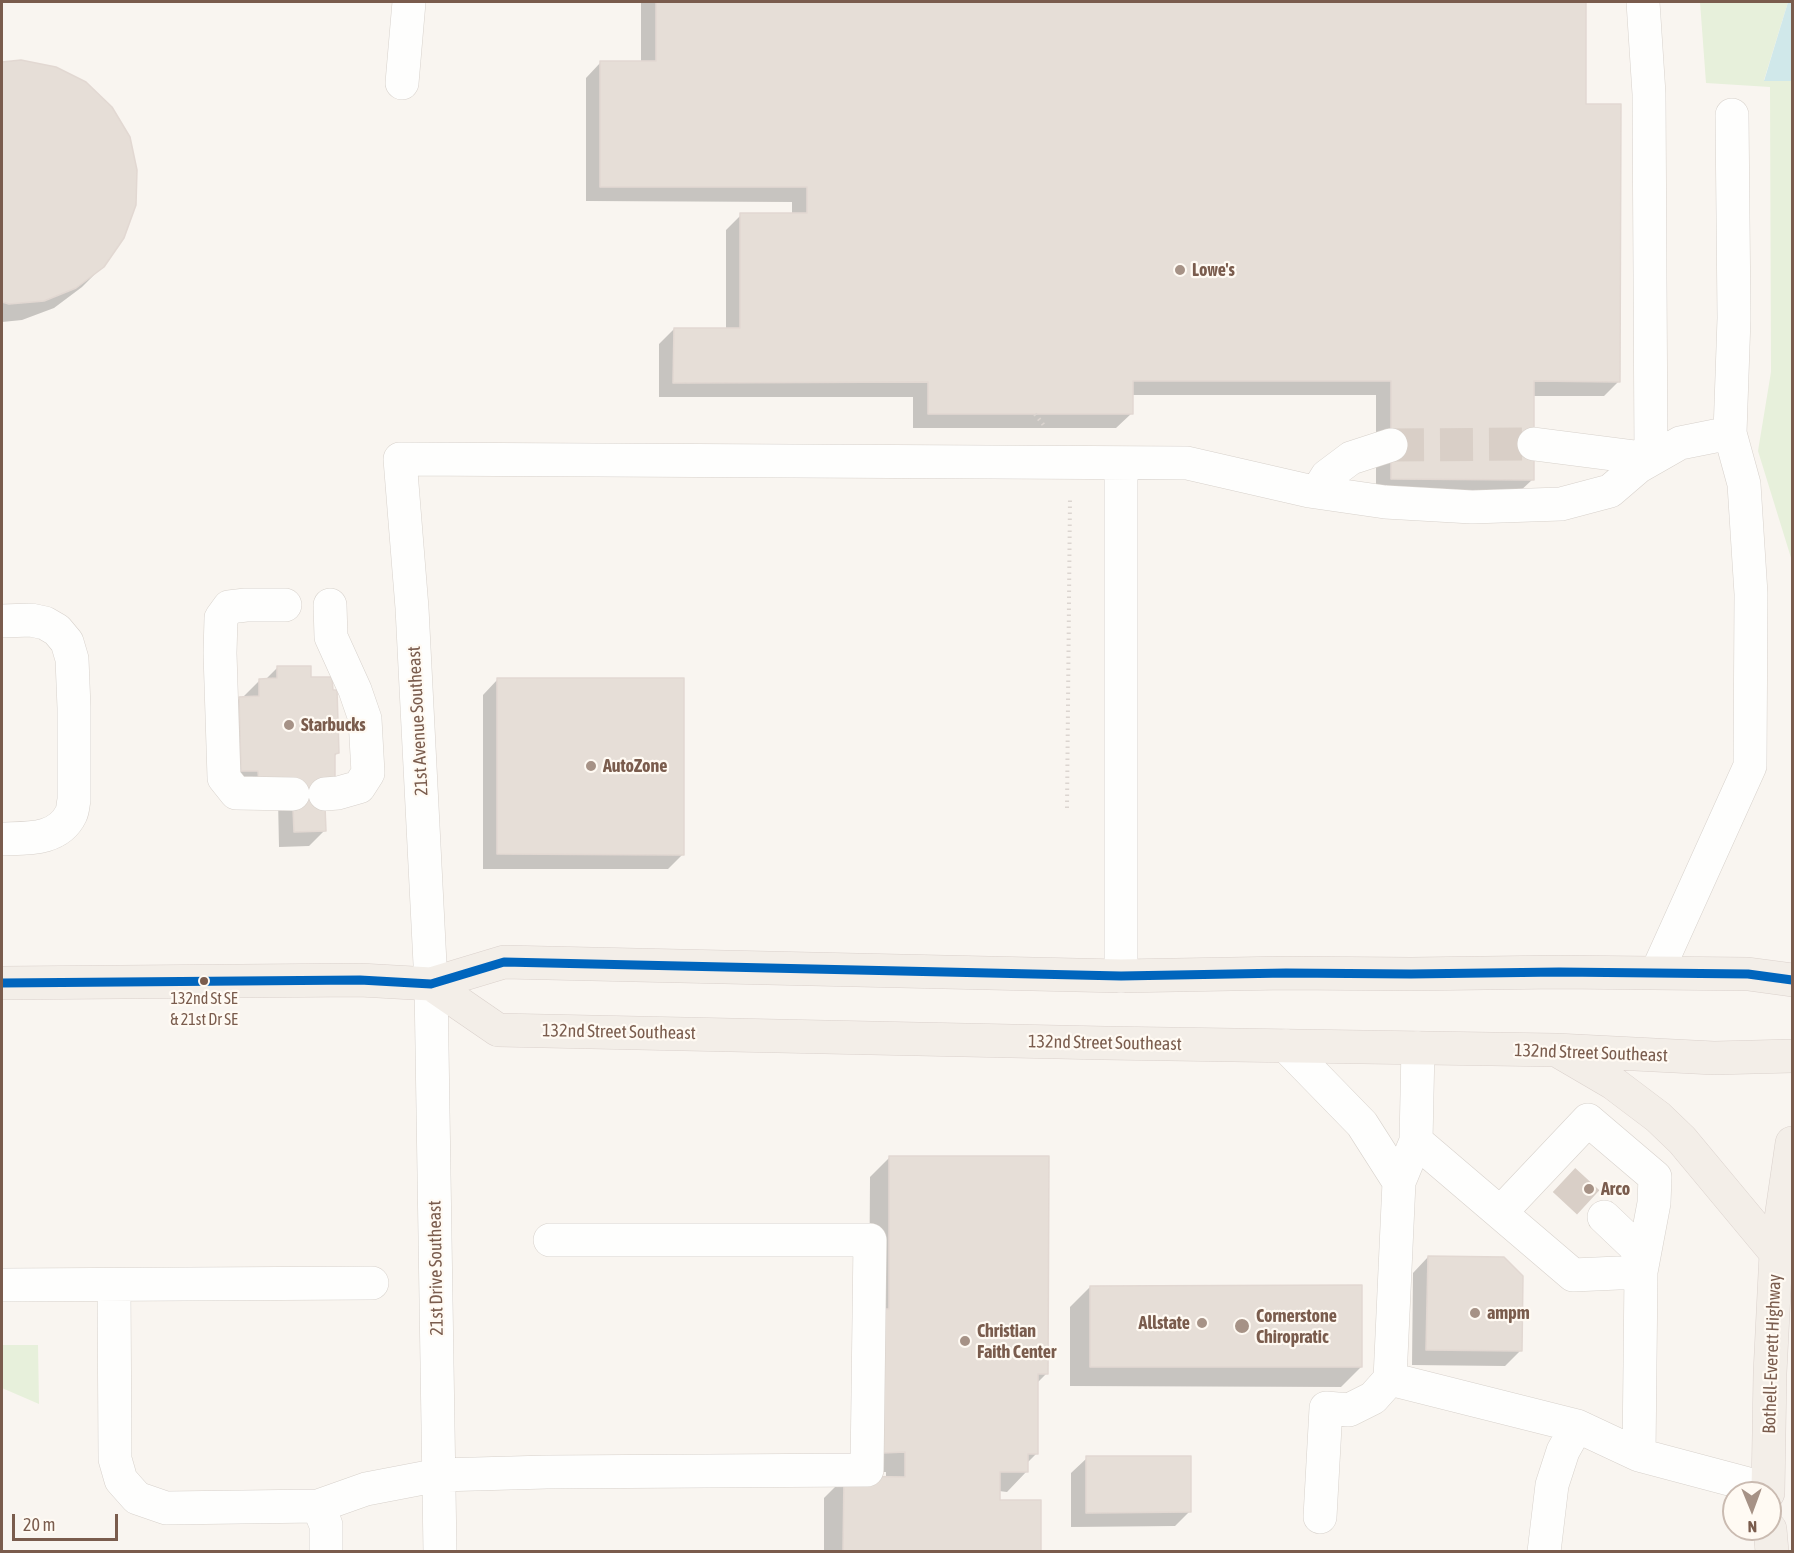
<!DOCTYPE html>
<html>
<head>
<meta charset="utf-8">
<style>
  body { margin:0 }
  #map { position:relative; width:1794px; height:1553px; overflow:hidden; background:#f9f5f0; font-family:"Asap Condensed",sans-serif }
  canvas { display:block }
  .frame { position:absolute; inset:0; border:3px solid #7a5c4d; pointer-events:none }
  .north { position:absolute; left:1722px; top:1481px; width:60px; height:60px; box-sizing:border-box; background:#fffaf3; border:2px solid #cabbb1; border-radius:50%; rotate:179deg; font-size:16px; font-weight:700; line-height:24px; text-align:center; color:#7a5c4d }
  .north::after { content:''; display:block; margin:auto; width:21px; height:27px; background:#a69286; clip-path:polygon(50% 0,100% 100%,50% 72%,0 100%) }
  .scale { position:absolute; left:12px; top:1514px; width:106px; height:27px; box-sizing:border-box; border:3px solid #7a5c4d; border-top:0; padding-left:8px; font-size:18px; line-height:21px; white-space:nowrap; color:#7a5c4d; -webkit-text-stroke:4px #fffaf3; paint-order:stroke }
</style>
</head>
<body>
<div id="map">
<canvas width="1794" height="1553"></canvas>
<div class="frame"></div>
<div class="north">N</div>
<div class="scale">20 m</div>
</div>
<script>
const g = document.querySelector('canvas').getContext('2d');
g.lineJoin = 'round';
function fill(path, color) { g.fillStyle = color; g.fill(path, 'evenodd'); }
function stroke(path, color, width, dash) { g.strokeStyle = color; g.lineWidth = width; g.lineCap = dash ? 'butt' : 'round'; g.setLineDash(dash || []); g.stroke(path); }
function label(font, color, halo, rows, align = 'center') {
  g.font = font + ' "Asap Condensed",sans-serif'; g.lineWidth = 4.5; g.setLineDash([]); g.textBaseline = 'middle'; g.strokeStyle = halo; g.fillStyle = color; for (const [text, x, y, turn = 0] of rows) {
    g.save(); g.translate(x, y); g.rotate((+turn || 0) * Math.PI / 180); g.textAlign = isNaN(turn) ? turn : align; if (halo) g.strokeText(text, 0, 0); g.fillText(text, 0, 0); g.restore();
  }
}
const green = new Path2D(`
  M1700,2h88l-24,78 28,1v480l-34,-110 13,-79 -1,-285 -64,-4z
  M2,1345h36l1,59 -37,-16z`);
const water = new Path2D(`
  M1788,2h4v79h-28z`);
const shadow = new Path2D(`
  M641,2h943v104l35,275 -15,15h-71v83l-16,15h-141v-99h-245l1,18 -16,15h-203v-31h-254v-53l15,-15h52v-99l15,-15h51v-13l-206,-1v-123l15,-16 40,1z
  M21,62l82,204 -21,21 -28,21 -32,12 -20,2v-258z
  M277,668l33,10 27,75 -3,4 -11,35 1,39 -15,15 -30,1 -1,-48h-34l-19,-86 15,-15h4v-2l15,-15 6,-1z
  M498,679l185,175 -15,15h-185v-174z
  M890,1157l157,216 -10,10v70l-10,10v8l-20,21 -8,-1v10l41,51h-216v-54l20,-20h42v-6h-24l7,-148 1,-147z
  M1428,1257l92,94 -15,15 -93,-1 1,-92z
  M1090,1287l271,80 -20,20 -271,-1v-79z
  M1087,1458l103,53 -15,15 -104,1v-54z`);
const building = new Path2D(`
  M656,2h930v102h35l-1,278 -86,-1v99l-143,-1v-98h-258v33h-205v-32l-255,1 1,-55h66v-115h67v-26h-207v-126h56z
  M21,60l35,7 30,15 26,25 18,30 7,33 -1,35 -12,33 -20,29 -28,21 -32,13 -35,3 -7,-2v-240z
  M277,666h34v11h21l1,13h4l2,63 -4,1v28h-11l2,49 -32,1 -2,-48 -33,1 -1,-14h-17l-2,-74 20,-1v-17l18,-1z
  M497,678h187v177l-187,-1z
  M889,1156h160l-1,218h-10v80h-10v18h-28v28h41v52h-198l1,-76 61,1v-25l-23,1v-144h7z
  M1428,1256l76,1 19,19 -1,75 -96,-1z
  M1362,1285v82h-272v-81z
  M1086,1456h105v56l-105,1z`);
const minorTunnel = new Path2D(`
  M1391,445l143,-1
  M1564,1180l40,37`);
const path = new Path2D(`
  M1035,414l11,14
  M1067,808l3,-311`);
const minor = new Path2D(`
  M402,83l7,-81
  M1534,444l117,15 -2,-365 -6,-92
  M1121,463v513
  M1317,492l10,-16 24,-18 40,-13
  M285,605h-39l-17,2 -8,11 -1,35 4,125 12,15 57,1
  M2,621l29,-1 14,3 12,7 10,12 5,17 2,49v92c-1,4 -1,10 -3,14 -13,27 -45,24 -69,25
  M325,794l13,-1 21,-6 9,-14 -3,-54 -10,-29 -24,-53 -1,-32
  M1657,972l93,-206 1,-172 -7,-110 -14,-51
  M1286,1046l76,78 37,58 17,-41 2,-93
  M1416,1141l157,134 68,-3 -2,183 128,34
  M1399,1182l-9,197 187,47 62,29
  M1501,1212l87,-92 67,57 -1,26 -13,69
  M1604,1217l40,38
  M2,1285l370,-2
  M114,1285l1,174 6,21 16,18 29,10 152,-2 8,19v27
  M318,1506l48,-17 73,-14 108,-3 320,-2 3,-230h-320
  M1320,1517l6,-109 23,2 24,-12 17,-19
  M440,1552l-9,-568 -19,-376 -12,-149 787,4 122,28 76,11 87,5 89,-3 49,-13 28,-24 42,-24 50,-10 4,-115 -2,-203
  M1544,1552l8,-67 11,-34 14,-25`);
const major = new Path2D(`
  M2,983l358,-3 71,4 73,-22 617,14 165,-3 125,1 148,-2 189,2 44,6
  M431,984l67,46 607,13 451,7 158,8 78,-2
  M1560,1052l53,31 45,34 24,23 94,113
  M1768,1493l2,-120 6,-120 16,-110
  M1770,1529l2,23`);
const bus1 = new Path2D(`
  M2,983l358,-3 71,4 73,-22 617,14 165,-3 125,1 148,-2 189,2 44,6`);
const markers = [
  [1180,270,6,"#a69286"],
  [289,725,6,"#a69286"],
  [591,766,6,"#a69286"],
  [204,981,5,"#7a5c4d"],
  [1589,1189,6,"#a69286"],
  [1475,1313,6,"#a69286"],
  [1202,1323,6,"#a69286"],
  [1242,1326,8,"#a69286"],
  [965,1341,6,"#a69286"]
];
const busNames = [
  ["132nd St SE",204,999],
  ["& 21st Dr SE",204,1020]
];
const poiNames = [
  ["Lowe's",1192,270],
  ["Starbucks",301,725],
  ["AutoZone",603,766],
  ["Arco",1601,1189],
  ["ampm",1487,1313],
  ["Cornerstone",1256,1316],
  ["Chiropratic",1256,1337],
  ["Allstate",1190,1323,"right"],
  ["Christian",977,1331],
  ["Faith Center",977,1352]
];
const streetNames = [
  ["21st Avenue Southeast",418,721,-93],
  ["132nd Street Southeast",619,1032,1],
  ["132nd Street Southeast",1105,1043,1],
  ["132nd Street Southeast",1591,1053,2],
  ["21st Drive Southeast",436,1268,-91],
  ["Bothell-Everett Highway",1772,1354,-88]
];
fill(green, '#e7f0db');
fill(water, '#d0e8ea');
fill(shadow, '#0003');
fill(building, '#e6ded7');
stroke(building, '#e2d8d2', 1.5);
stroke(minorTunnel, '#d9cfc7', 33, [33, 16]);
stroke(minor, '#d7d1cb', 34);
stroke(major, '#dad1cc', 34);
stroke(path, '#dcd5d0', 4, [1.5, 4.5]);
stroke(minor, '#fefefd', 33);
stroke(major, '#f3eee8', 33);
stroke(bus1, '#0065bd', 9);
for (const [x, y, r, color] of markers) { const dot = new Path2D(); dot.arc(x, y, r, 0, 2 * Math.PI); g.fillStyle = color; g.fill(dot); stroke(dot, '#fffaf3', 2); }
label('16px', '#7a5c4d', '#fffaf3', busNames);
label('bold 18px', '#7a5c4d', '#fffaf3', poiNames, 'left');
label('18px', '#7a5c4d', '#fffaf3', streetNames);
</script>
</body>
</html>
